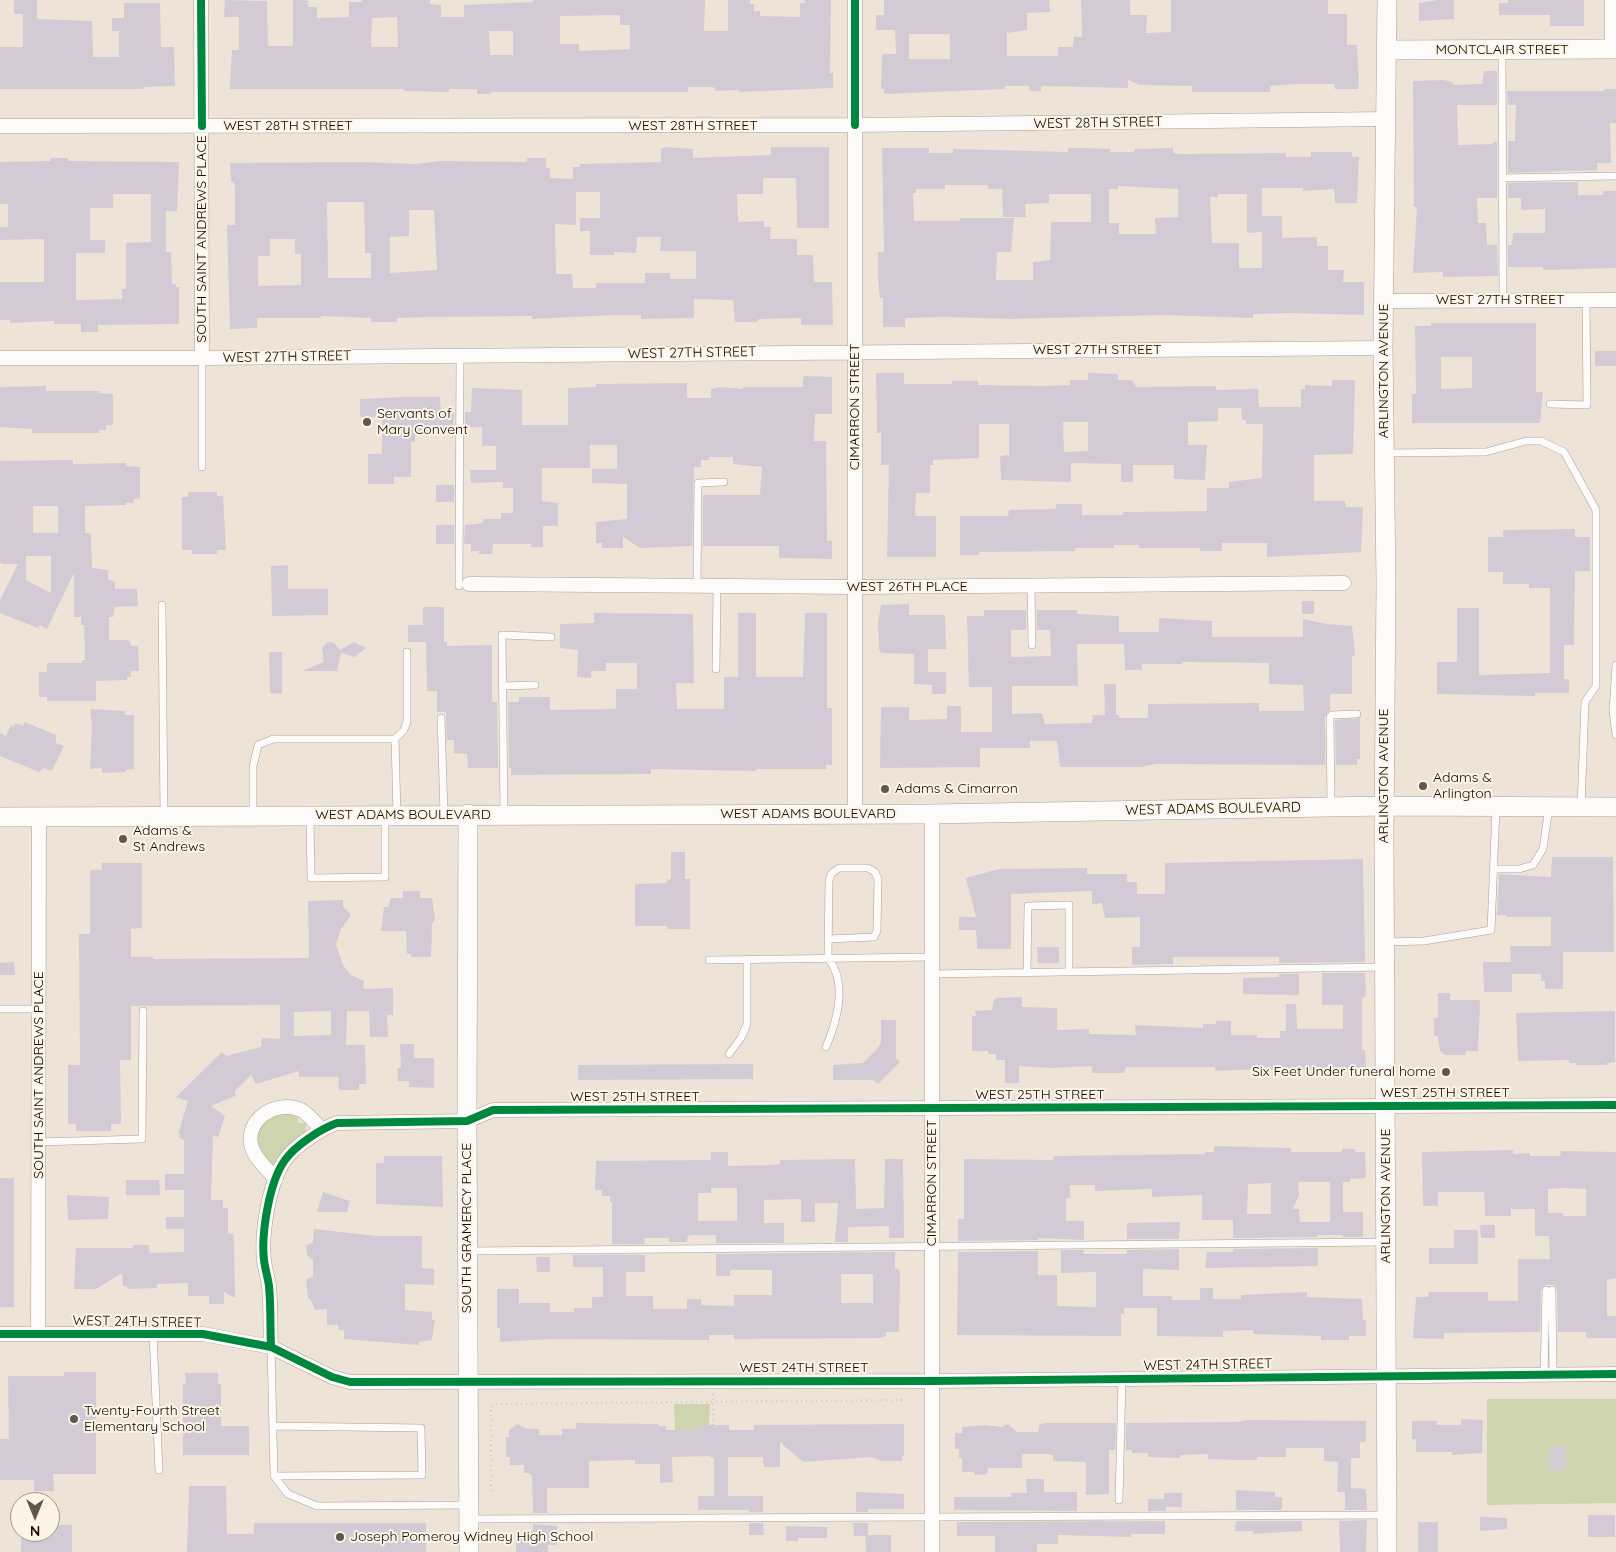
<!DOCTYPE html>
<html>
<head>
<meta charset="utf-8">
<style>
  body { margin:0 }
  #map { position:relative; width:1616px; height:1552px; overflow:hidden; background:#ede4d7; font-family:Quicksand,sans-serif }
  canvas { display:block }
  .north { position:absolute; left:10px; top:1492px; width:50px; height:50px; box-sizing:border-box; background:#fdf3e6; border:1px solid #9f978c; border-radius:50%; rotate:180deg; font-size:14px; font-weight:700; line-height:20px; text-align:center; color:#120c05 }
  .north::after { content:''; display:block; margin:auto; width:18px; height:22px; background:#5f584e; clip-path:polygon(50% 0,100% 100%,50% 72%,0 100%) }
</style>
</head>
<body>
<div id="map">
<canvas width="1616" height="1552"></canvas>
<div class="north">N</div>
</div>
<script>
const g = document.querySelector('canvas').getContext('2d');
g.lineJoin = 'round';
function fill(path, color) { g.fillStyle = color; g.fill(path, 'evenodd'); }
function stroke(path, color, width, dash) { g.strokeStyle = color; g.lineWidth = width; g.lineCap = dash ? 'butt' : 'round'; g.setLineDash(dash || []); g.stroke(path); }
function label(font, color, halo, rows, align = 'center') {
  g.font = font + ' Quicksand,sans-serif'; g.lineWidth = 4; g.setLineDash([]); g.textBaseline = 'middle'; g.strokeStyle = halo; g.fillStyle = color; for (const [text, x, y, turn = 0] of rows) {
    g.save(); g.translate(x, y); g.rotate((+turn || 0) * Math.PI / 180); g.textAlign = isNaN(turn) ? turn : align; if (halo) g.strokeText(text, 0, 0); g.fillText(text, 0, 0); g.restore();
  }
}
const green = new Path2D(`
  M277,1113l17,1 4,3v6h8v8l-30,32 -6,2 -10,-9c-4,-25 -6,-29 17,-43z
  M1487,1399h129v104l-129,2z
  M674,1404h36l-1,21 -11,5h-23z`);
const building = new Path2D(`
  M14,0h23v19l55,2 1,36h26v-26h-7v-13h12v-15h36l1,44h13l1,39 -32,1v2h-143v-42h23v-33h-9z
  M225,0l42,1 1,45h25v-46h12l3,1v6h9v11l32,-1v-15h13v-2h68v4l11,1v12h23v-12l69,-3v-2h172l-1,31h24v-31h22v4h4v7h6v5l40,1v-14h5v-3h26l-1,73h3v15l-94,4v-2l-24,1v-3l-3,-1h-24v5h-197v2h-14v-5h-28v3l-45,-1v-2h-174l2,-39h7v-33h-15zM620,15v10h10v24l-51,2v-7h-19v-28zM397,17l1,30h-27l1,-29zM489,31h24v24h-23z
  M884,0h165l1,12 -23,1v17l-20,3v23h51v-9h15l1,-10h8l-1,-37h49v15h17l-1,18 25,-1v-32h157v14h19v31h10l2,39 -1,5h-23l-1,-5h-38l-26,2v6h-78v-6l-52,-1 -12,-5v8l-87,-2v5h-11l-1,-5h-24v3l-121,5v-5h-3l1,-35h14l-1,-24h-19v-15h8zM909,34h41v25h-41z
  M1438,0h16v19l-35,2v-18z
  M1508,0h76v26h-34v-11h-51v-12h9z
  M1484,71h13v34h-40l1,40 35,-1v-2h4v56h-20l1,25h8l1,22h10l1,31 -55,1v-5l-30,1 4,-66h-3l-1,-126 31,-1 8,2 1,3 29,-1z
  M1604,89h12v34h-6l1,40h-14v7l-89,3v-32h7l1,-36h-8l-1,-14h97z
  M666,147l27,2v9l78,-3v-8h58v81h-32l-1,-50h-33v16h-26l1,28 26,-1v6h7l-1,12h27v16h16l1,27h18l1,43h-32v-7l-42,1 -2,3h-22l-2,-22 -39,-1v19l-53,1v-4h-27l-82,4v-3l-99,1 -36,1v4h-26v-4l-50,-2v2h-64v10l-27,1 -3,-104h8v-35l-1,-8h-3l-1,-19 132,-1 53,2 25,-3 87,1v-4h19v10h4v10l23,1v-12h7v-3l81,-2v-13zM576,192h24v26h-20v13h10v24h24v-3l22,1 1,-16h24l-1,14h36v28h-26v-6h-25v10h-49v5h-23l-1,-14h-16l-1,-50 21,1zM327,202h37l1,51h6v25h-43zM409,210h25l3,60 -47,3v-36l19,-1zM270,239h25v15h6v31l-43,1v-30h12z
  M882,148h47v5h24v-4l115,3v-4h16l26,1v3h24l1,-3 38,-1v5l7,1 106,-1v4h25v-5h41v5h7l-2,46h-22l-1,-14 -31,2v-3h-41v28h20v22l35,-1v9h11v24h16l-1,12h21v33l-72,-2 -39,1v4l-91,-3 -150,4 -69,-2 -38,1v9h-22v-29h-3l-2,-19v-27h6zM945,185h43v4h14l1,28h23l-1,-13 24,-1v-9h42v28h-40l-1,38 -17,2v18h-37l1,-28h14l3,-34h-54v3h-46l-1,-28h3v-4h29zM1118,186l60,3v28l-23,1 1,16h-37v-11h-10v-34h9zM1218,194h29v39l15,-1v36h-23v-25h-27l-2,-46h8z
  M50,158h18v3l111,1 -2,49h-11v41h5l1,32h4v3h3v37l-81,1v7h-17v-8h-27v-3l-44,2v-3h-10v-38h44v-43l-44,1v-13h8v-23h-8v-42l50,-1zM113,194h38v48l-25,1v46h-4v10l-46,1v-47h29v-13h-15v-32h23z
  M1578,182v13h25v-4h13v77l-73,2v-3h-35v-22h4l1,-12h32v-24l-24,1v-12h-13v-15z
  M1431,323h105v69h7l-3,31h-128v-29h4l-1,-68h16zM1441,357h31v31l-31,1z
  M1595,351h21v15h-21z
  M876,373h28v11h48v-3h26v4l63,1 29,-1v-5h18v-7l30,1v6h14l4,7 80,-1v4l42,-1 1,18h42v-18h4v-4l27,1v-6h23l-2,74 -39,1v46h31l1,6h17l-2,45 -94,5v-14h-45v8h-22v-3h-61v-3h-25v3h-39v3l-96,1v3h-19v-39h48l1,-6 47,-1v-5h26v11h41v-3h6l78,-1v-23h22v-6l33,-4 1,-54h-17v-4h-4l-1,-12h-23v13l-30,1v23h19l-2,35 -31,-1v-14h-41v17h-12v-18l-50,-1v19l-70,-2 -1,-24 9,-1v-31h-30v34l-46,2v5h-3v28h-14l-1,23h21v41h-49l2,-92h-8v-32h-4zM1063,422h25v29l-24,1z
  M806,376l26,1v37h-17l-1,27h12l1,100h5v18l-53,-1v-12h-76v-51h57l2,-28 -29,-3v-7h-24v3h-8v7h-7l-2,79 -52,2 -17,-11v11h-21v-5h-6v-21l31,-3v-35l-35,-1v-14h25v-24h-27v23h-48v33l16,2v23h-15v21h-12v-3h-38l-1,10h-13v-3h-8v-7h-7l1,-19 18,-2v-4h18v-6h12v-25h-10v-6l-32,1 -1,-13h26v-24h-14v-19h-17v-15h6l1,-24 50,2v35h46v-37l28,-1v-3l91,-1v15h24v-9l8,-2 24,2v-2h60v-10z
  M46,386v5h53v2l14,1v31h-7v5h-7v3h-67v-4l-32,-2v-40z
  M404,397h36l1,15h13l-1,22h-38v8h-4v35h-17v7h-26v-30h14v-37h-22v-18z
  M73,460v4l53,-1v3l14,1v31l-7,1 1,4h-8v2l-41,1v27h4l2,3 1,32 16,2v9l7,3v7h22l1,17 -23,1 -2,10h-4v23h19l2,2 1,4h7l1,25h-8v6h-4v3l-31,1v20h-49v-4h-8v-25h8v-9h35v-3h3l-1,-35h-3v-8h-7v-44l-27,56 -7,-4 -2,3 -38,-15v-13l18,-36h-16l-2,-2v-101zM33,506h25v27h-25zM26,556h25v37l-25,-13z
  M436,485h18v17h-18z
  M188,492h29v4h6l3,54h-9v4h-25v-4h-10v-53h6z
  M436,525h18v19h-18z
  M1575,529v8h15v34h-15l-1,74h-10v34h5v14h-34v3l-98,-2v-32h20v-54h22v67l71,-2v-85h-21v-4h-26v-12h-15v-35h15v-7z
  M288,565v24h40v26l-56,1 -1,-50z
  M1302,601h12v13h-12z
  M909,604v11h36l1,34h-18v23h18v22h-14v-9l-18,-1v-30l-33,-1 -2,-4 -1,-26 3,-18z
  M423,607h21v35h3v4l45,-1v57h5l1,66h-30l-1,-14 -13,-1v-13h-7l-1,-28h-9v-21h-10l-1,-49h-18v-17h15z
  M984,610h42v20h-15v27l40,-1 -1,-26h-13v-20h40v4l42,2v16h40v-14l53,3v16h91v-18l24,5 25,2 3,30h-3v38h-22v16l-5,7v48l-169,-1 -15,3h-81l-3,-26h-27v7h-50v19l-100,1 1,-61h28v13l38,-1v-13h14v26h31v-45h-23l-2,-71h17zM1077,644h47l1,26h17v-6h40v-2l87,1v21l34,1 1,26h-45v-8l-111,1v14h-29v-3h-3v-31h-12l1,31h-12l-1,8 -47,1 -3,-11 -30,1v-28h66z
  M594,613l99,1 1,69h-18l1,26h47v-32h14v-64h18v64h47l2,-64h22v95h5v57h-6v4h-70v2l-105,-2v5l-140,1v-7h-2l-1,-66h11v-5h31v13l66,-1v-20h21v-26h-31v8h-15v7l-14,-1 1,-27 -18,-2v-24l34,-1z
  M328,642l6,1 6,7 14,-8 12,6 -11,9 -14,-4 -4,18h-35l22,-9 -2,-14z
  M269,652h13v42l-12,-1z
  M90,709l35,2v4h9v54l-8,1v2l-24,1v-5l-12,1 2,-43z
  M1360,718v41h-3v6h-21l-1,-45z
  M25,722l31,13v8l8,3 -12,25 -8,-3 -5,4 -39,-16v-23l6,3 5,-11 3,2 1,-4 8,3z
  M671,852h14v27h5v50h-23v-3h-32v-42l32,-1v-3l4,-1z
  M1552,857h61l1,95h-51v37h-18v-8h-4v-7h-29v18h-28l-1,-30h28l-1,-16h41v-29h-45v-2h-9l2,-41 52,3z
  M1363,859l2,103 -86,1v-6h-106v7l-41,1v-18h8v-30l-35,1 -3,-15 -10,1v-13l-81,3v55h-34l-1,-19h-17v-13h17l-10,-39 33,-9 88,-1v6h40v8h10v12h28v-31z
  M102,863h40v65l-11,1v28h22v2l156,-1 -1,-57 35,-1v6l8,9 -10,14 -5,16 7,20 8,10 13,6 -1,8 30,-1v27h-6l1,22h-18l-1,-26h-22l-1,34h19l1,39h-7v6h-20l-1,-13h-39v-6l-43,13 -5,-9 -16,16v5l-24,10 14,10 -7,21 -5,-1 -2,64h12v8h5v25l5,1 1,7 1,57 -11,-6v12h-15v-8h-21v-13l-31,1v4l-30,1v-3h-4l-1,-13 -26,16h-22l2,-41h57v-3h16l1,8 34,-1v-23h-18v-12h18v-27h-19v-16h19v-34l-5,-2 1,-3 -2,-1 10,-33 -12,-4 46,-45 4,4 35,-9 1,-9 18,1v-34l-149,1v54h-11l1,64h-10v7h-35v-7h-8v-59h12l-1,-131h11v-64h12zM331,1011v24l-37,1v-24z
  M403,891h17v7h12l3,21 -3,5 -1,33h-20v-3h-4l-1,-23h-25l3,-24h4l3,-9h12z
  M1037,947h22v16h-21z
  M14,962l1,13h-15v-12z
  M1322,973h43l1,22 -4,4v51h3l1,19h-5v2l-100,-2 -46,2v-4h-89l-2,6h-32v-7l-41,2 -32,-2v17h-14v-23h-9v-6h-8v-3h-16v-35h4l-1,-5 17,-1 2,-11 4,-1 24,-1v10l35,1v22l32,-1v5l47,1 -1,-10 68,3v-4h13v-3h15v14h26v3h23v-7h6v-27h10l1,25h46v-24h-21z
  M1279,974h20v21l-56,-1v-16l36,-1z
  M1438,993h12v7h30l-2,51h-12l-1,4h-20l-5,-4 -2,-15h-4v-18h4z
  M1615,1011v51l-8,1v2h-31v-2h-7v-3l-51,1 -2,-48z
  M881,1020h15v38l4,4 -22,22 -5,-4h-40v-15l30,-2 14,-14 4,-6z
  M400,1044h14v14h20v30l-25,-1v-6h-11l-1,-13h4z
  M753,1064v15l-175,1v-15z
  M1214,1146l77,2v4h51v-3h13v3h10l1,26 -16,1v3h-7v30h20v25h-20v-2h-26v2l-84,1v-18h-31v-25l-50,2v-8l-57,2v-6h-25v13h-4v23h18v19l-46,-2v2l-80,1v-22h6v-60l89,1 1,-4 151,-2v-2h9zM1298,1182h32v40h-30l-1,-13h-6l6,-14zM1271,1183v31h-24l1,-30z
  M1513,1150v4l17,-1v3h30l1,-5 55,1v126l-9,2v36h9v22h-30v-6h-28l-1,-43 -3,-4h-8l-5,5 -1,42 -96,1v6l-31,-1 3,-41h12l1,-5h59v9h30v-42h32l-1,-23h-14v-27h-24v7h-26l-1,-24h-46v14h-15l-1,-54zM1562,1188l24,1v27h-23v-3h-15v-24z
  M711,1152h17v14l47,-1 5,-1v-4l75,-1 1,50 28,-1 1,-49h18l1,79h-15v-12l-41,1v15h-13l3,-39h-23v19h-14v-23l-37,1v23h20v20h-68v-8h-27l-3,7h-17v-4h-25l1,6h-33v-42h-2v-6h-8v-6h-7l1,-29 115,-1zM711,1188h26v33h-39v-28h13z
  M384,1156h58l1,51 -67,-3v-41h8z
  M0,1178h14v129h-14z
  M126,1180h33l1,15h-34z
  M323,1192l27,9 -3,11h-30z
  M67,1195l42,2 -1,22 -40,1z
  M1180,1222l-1,17h-52v-16z
  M1480,1225h15v13h-14z
  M314,1229l63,7h45v32l12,1v16l-29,-1v26l27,2v8h3l-3,20 -13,2v3l-75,-6v-9h-6v-5h-11v-16l-12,1 -5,-11h-2l-2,-20 7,-2v-17l-6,-5 -1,-10 7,-2z
  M1454,1230h24v34h-49v-16h25z
  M1318,1248v18l-113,2 2,-16h26v-3z
  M1179,1249v21l-36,-1v27h26l3,1v3h28v-12h13v11h28v-4l66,-3v5l55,2 1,21h3v16h-17v4h-28v-4l-68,-2v-4l-30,1v6l-66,-1v-28h-33v6h-3v22l-164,-1 1,-83 80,-1v24h19v31l39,1v-35l-35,1v-23h23l-1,4h44v-4z
  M895,1252v17h4l1,7 -1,56h-13v4l-6,2 -146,1v-4h-25v5l-158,-1 -51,3v-14h-3v-39h22v14h31v9h24v-4h18v-11h11v-30h-30v-12h72v17h-19v24h27v13h34v-10h14v6l33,1v-11h38v-25h-42v6h-14v-22zM841,1274h32v29h-32z
  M536,1257h14v15h-13z
  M64,1372h32v102h-43l1,17h-20v-11h-34v-41h9l-1,-63h56z
  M185,1373h33v11h3v42h28v29h-66v-71h3z
  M1461,1419l22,1 -1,33 -30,2v-3h-36v-13h-4v-18h25v4h24z
  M1247,1420l119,1v21h-6v16h-9v30l15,1 1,21h-22v-18h-8l1,-30 -14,-1v-13h-38v9h-29v3h-19l-30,-1v-5l-28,1v3l-32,-1v-4h-16v-3h-6v-27l111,-1z
  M576,1423l82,1v2h8v4h32v-5h31v5h25v-5l150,-1v32h-2v5h-20l-11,-4 -68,5 -23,-20v25h-16l-1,-10h-35v39h35v16h-14v-2h-51v-14h16v-38l-5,-2 -37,1 1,25 -13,1v-19h-25v-4l-46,1v27h-42v25h-14l-1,-36 -2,-4h-6v-8h-14v-8h-4v-20h3v-7l8,-6 10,5h12v6h23v-6h14z
  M1047,1423h69l-1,27h-6v44l-23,1v-33l-33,-1v-6l-7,-1h-24v14h-34l-1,6 -12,1 -1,-3h-12v-14h-3v-9h-4v-16h7v-6l22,-2 18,2 6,-3 9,8h21l2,-8z
  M1549,1447h16v23h-16z
  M1026,1479h18v13h33v19l-123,-1v-13h57v-4h16z
  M189,1486h37l1,48h27v-11h172v29h-239z
  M1236,1490l39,2v5h7v13h-46z
  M856,1492l48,2v15h-36v3h-12z
  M1164,1493h18v14h-16v4h-18v-12h16z
  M1588,1515h27v22h-27z
  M1480,1517l27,1v11l-27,2z
  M1367,1520l-1,32h-26l-1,-31z
  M1165,1521v13h-34v3l-73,-2v9h-21v8h-42v-16h-38v-14z
  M1236,1521h66v10l-49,3v-3h-18z
  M1418,1522h20v30h-20z
  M749,1523h14l1,12h-15z
  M853,1523h15v12h23v17h-25l-1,-16h-11z
  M533,1524l24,2v19h-9v7h-32v-16h13v-5h4z
  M50,1525h22v27h-51v-20h29z
  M786,1526l41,1v11h-29v3h-12z`);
const path = new Path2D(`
  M713,1425v-31
  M491,1491v-82l3,-5 414,-4`);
const lane = new Path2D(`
  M1502,51l1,249
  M1503,178l113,-2
  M1550,404l37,1 -1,-105
  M1385,453l101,-1 40,-11h15l23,11 32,58v176l-11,16 -4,105
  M202,467v-109
  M459,586l1,-231
  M697,586l1,-103 26,-1
  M1031,586l1,59
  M162,605l2,210
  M1616,665l-3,46 3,24
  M716,669l1,-83
  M503,686l32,-1
  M441,718l3,96
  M395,739l9,-9 3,-9v-69
  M1331,807l-1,-90 2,-2 25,-1
  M504,814l-2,-179 49,2
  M253,815v-48l5,-22 15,-6h122l2,76
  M310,818l1,60 74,-1v-61
  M1494,869h25l14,-4 10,-16 6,-42
  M1385,942l39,-1 67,-11 5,-122
  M709,960l223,-3
  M1027,972l1,-66 41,-1v67
  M932,974l453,-7
  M0,1009h39
  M826,1047c11,-26 22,-64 2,-89l1,-78 3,-7 7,-5h29l7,4 3,7 -1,52 -3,6 -46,2
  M729,1054l12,-16 6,-14v-65
  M39,1142l103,-3 1,-128
  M469,1251l915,-9
  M1552,1290l1,84
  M153,1334l6,136
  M271,1347l3,129 14,18 29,12 152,-1
  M1544,1375l2,-85
  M273,1426l148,2 1,47 -148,1
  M1119,1500l3,-121
  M470,1519l917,-4`);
const street = new Path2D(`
  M201,0l1,358
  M1612,0v49
  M0,126l855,-1 532,-6
  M1384,301l232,-1
  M0,358h202l1181,-10
  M469,584l387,3 488,-4
  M855,814v-814
  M932,814v738
  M276,1179c-8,-9 -20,-19 -24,-31 -9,-28 24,-49 49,-38 8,4 14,13 20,19
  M0,1334h203l68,13 61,30 18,5 581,-1 685,-7
  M38,1334l1,-517
  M271,1347c-1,-20 0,-41 -2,-61 -1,-8 -4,-17 -5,-26 -3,-26 5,-78 21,-100 10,-14 35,-31 52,-37l130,-2 26,-11 1123,-5`);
const secondary = new Path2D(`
  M1387,0l-4,348 3,235 -2,251 3,718
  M1387,50l229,-1
  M468,814l-1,307 2,431
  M0,817l932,-3 452,-8 232,1`);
const cycleway = new Path2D(`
  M201,0l1,126
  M855,0v125
  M0,1334h203l68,13 61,30 18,5 581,-1 685,-7
  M271,1347c-1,-20 0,-41 -2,-61 -1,-8 -4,-17 -5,-26 -3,-26 5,-78 21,-100 10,-14 35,-31 52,-37l130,-2 26,-11 1123,-5`);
const markers = [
  [367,422,5,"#5f584e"],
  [1423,786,5,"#5f584e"],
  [885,789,5,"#5f584e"],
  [123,839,5,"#5f584e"],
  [1446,1072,5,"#5f584e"],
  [74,1419,5,"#5f584e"],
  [340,1537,5,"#5f584e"]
];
const streetNames = [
  ["MONTCLAIR STREET",1502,50],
  ["WEST 28TH STREET",1098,123,-1],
  ["WEST 28TH STREET",288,126],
  ["WEST 28TH STREET",693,126],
  ["SOUTH SAINT ANDREWS PLACE",202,239,-90],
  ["WEST 27TH STREET",1500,300],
  ["WEST 27TH STREET",1097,350],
  ["WEST 27TH STREET",692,353,-1],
  ["WEST 27TH STREET",287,357,-1],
  ["ARLINGTON AVENUE",1384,371,-90],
  ["CIMARRON STREET",855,407,-90],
  ["WEST 26TH PLACE",907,587],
  ["ARLINGTON AVENUE",1384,776,-90],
  ["WEST ADAMS BOULEVARD",1213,809,-1],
  ["WEST ADAMS BOULEVARD",808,814],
  ["WEST ADAMS BOULEVARD",403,815],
  ["SOUTH SAINT ANDREWS PLACE",39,1075,-90],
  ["WEST 25TH STREET",1445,1093],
  ["WEST 25TH STREET",1040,1095],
  ["WEST 25TH STREET",635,1097],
  ["CIMARRON STREET",932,1183,-90],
  ["ARLINGTON AVENUE",1386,1196,-90],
  ["SOUTH GRAMERCY PLACE",467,1228,-90],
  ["WEST 24TH STREET",137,1322,1],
  ["WEST 24TH STREET",1208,1365,-1],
  ["WEST 24TH STREET",804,1368]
];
const poiNames = [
  ["Servants of",377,414],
  ["Mary Convent",377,430],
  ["Adams &",1433,778],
  ["Arlington",1433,794],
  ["Adams & Cimarron",895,789],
  ["Adams &",133,831],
  ["St Andrews",133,847],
  ["Six Feet Under funeral home",1436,1072,"right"],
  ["Twenty-Fourth Street",84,1411],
  ["Elementary School",84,1427],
  ["Joseph Pomeroy Widney High School",350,1537]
];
fill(green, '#ced4ad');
fill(building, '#d2cbd5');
stroke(lane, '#a7a097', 8);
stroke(street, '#a7a097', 15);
stroke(secondary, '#a7a097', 20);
stroke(path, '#ceccc9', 2.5, [1, 4]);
stroke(lane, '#fcfbf9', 7);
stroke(street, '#fcfbf9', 14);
stroke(secondary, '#fcfbf9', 19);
stroke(cycleway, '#00873e', 8);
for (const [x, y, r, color] of markers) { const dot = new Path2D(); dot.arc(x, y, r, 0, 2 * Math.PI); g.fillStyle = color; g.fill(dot); stroke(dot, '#fdf3e6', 2); }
label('14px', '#120c05', '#fdf3e6', streetNames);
label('14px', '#120c05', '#fdf3e6', poiNames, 'left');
</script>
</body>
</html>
